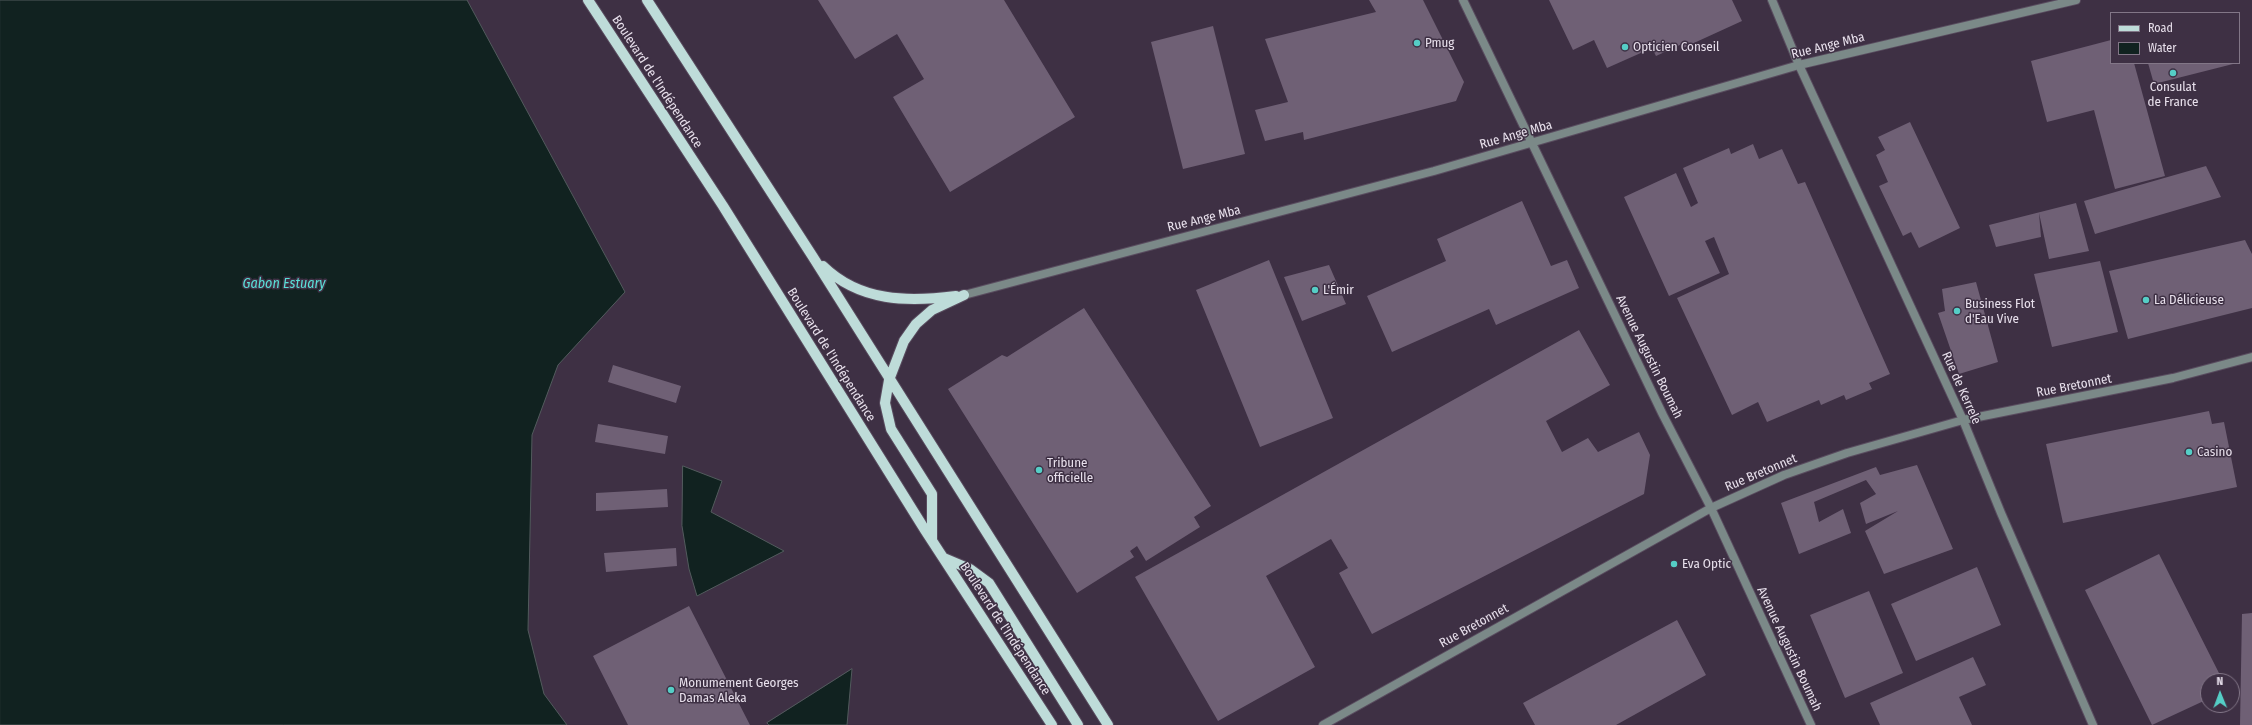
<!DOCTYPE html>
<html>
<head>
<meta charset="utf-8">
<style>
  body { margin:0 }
  #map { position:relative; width:2252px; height:725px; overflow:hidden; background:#3e3044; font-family:"Fira Sans Condensed",sans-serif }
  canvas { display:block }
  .legend { position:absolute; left:2110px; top:12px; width:130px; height:52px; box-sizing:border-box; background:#3e3044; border:1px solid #827687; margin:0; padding:5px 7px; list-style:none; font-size:12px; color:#e8e0ec }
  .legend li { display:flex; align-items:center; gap:8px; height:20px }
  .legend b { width:20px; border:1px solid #827687 }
  .north { position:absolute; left:2200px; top:673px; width:40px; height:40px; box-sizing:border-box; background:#3e3044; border:1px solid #827687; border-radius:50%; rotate:359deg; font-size:11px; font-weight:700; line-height:16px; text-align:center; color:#e8e0ec }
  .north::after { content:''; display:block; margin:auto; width:14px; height:18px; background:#55cec6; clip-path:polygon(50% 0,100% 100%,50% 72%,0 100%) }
</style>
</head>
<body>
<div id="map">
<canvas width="2252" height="725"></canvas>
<ul class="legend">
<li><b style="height:5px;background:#bedcd9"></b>Road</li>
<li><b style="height:11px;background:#112220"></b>Water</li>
</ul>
<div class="north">N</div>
</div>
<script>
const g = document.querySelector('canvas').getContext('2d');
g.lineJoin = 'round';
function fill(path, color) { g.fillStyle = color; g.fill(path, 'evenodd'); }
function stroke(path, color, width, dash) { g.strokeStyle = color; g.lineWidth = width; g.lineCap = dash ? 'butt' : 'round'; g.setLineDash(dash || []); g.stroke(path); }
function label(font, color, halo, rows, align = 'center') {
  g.font = font + ' "Fira Sans Condensed",sans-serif'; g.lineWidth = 3; g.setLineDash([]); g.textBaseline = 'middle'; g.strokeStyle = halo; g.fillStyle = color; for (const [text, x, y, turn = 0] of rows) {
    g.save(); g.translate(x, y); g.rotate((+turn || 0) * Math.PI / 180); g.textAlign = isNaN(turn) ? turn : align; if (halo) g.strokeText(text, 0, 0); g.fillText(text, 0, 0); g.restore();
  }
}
const water = new Path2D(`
  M0,0h467l158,292 -67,73 -26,70 -4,195 16,64 23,31h-567z
  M683,466l39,15 -11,31 73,39 -87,45 -8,-27 -7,-43z
  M852,669l-5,56h-78l-2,-2z`);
const building = new Path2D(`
  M818,0h186l71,117 -125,75 -57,-95 31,-18 -27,-45 -42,25z
  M1369,0h54l41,82 -8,19 -152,39 -1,-8 -38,9 -10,-31 33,-8 -23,-63 111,-27z
  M1549,0h183l10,21 -59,27 -1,-4 -26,12 -4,-8 -45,20 -13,-28 -21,10z
  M1213,26l32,128 -62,15 -32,-127z
  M2111,40v23h23l31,113 -50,13 -21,-79 -47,12 -16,-61z
  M2148,63h85v1l-79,20z
  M1910,122l50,106 -41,20 -8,-16 -8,4 -24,-50 9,-4 -12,-27 9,-5 -7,-13z
  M1753,144l6,15 23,-10 16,35 7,-2 85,192 -21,9 3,6 -26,11 -2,-5 -23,10 -2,-5 -52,22 -9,-20 -26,13 -55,-117 52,-24 -15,-37 -9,4 15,32 -51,23 -45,-99 52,-24 15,34 7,-4 -15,-35 46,-20 2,6z
  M2206,166l15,31 -126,37 -11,-33z
  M1522,201l29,65 16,-6 12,28 -83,37 -7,-16 -97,43 -25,-56 79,-35 -9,-22z
  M2076,203l13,48 -40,8 -10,-46 2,24 -45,10 -7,-22z
  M2245,240l7,14v54l-124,31 -19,-68z
  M1269,260l64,158 -73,29 -64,-157z
  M2100,261l18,71 -66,15 -18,-73z
  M1329,265l17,39 -44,17 -18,-44z
  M1976,282l22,80 -39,12 -21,-61 7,-2 -3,-22z
  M1084,308l127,198 -17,11 6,10 -54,34 -9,-15 -7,5 4,6 -57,36 -129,-204 54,-34 5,2z
  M1579,330l31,55 -64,36 16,31 26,-14 10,14 41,-20 11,23 -6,39 -272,140 -33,-61 9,-5 -17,-29 -65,37 49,91 -97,54 -83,-144z
  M613,365l68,21 -5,17 -68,-21z
  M2209,411l3,13 12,-2 13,65 -174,36 -17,-79z
  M598,424l70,12 -3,18 -70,-12z
  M1917,465l36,84 -69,25 -19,-43 33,-20 -32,13 -6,-21 16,-9 -10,-14 -52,22 5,20 24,-13 8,24 -52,21 -18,-51 95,-36 4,8z
  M667,489l1,18 -72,4v-18z
  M676,548l1,18 -71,6 -2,-19z
  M2159,554l64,127h-15v18l-56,26 -67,-135z
  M1977,567l24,58 -85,36 -25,-57z
  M1869,591l34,82 -58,25 -35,-83z
  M689,606l61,119h-122l-35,-69z
  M2252,613v112h-12l2,-111z
  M1677,620l29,55 -90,50h-81l-12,-22z
  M1973,657l13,28 -27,12 13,28h-92l-10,-22z`);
const street = new Path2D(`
  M1463,0l200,415 48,93 100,217
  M1772,0l27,65 164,355 38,93 92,212
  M964,295l470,-124 365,-106 277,-65
  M1323,725l388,-217 73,-33 63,-22 116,-33 210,-42 79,-21`);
const primary = new Path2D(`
  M588,0l135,206 202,324 127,195
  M647,0l166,257 295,468
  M823,266c37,36 85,36 133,30
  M932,540v-46l-41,-65 -6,-26 4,-23 15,-39 12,-17 16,-14 32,-15
  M944,558l26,11 19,14 89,142`);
const markers = [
  [1417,43,4,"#55cec6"],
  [1625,47,4,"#55cec6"],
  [2173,73,4,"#55cec6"],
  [1315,290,4,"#55cec6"],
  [2146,300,4,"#55cec6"],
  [1957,311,4,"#55cec6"],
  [2189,452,4,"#55cec6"],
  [1039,470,4,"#55cec6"],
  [1674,564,4,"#55cec6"],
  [671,690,4,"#55cec6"]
];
const poiNames = [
  ["Pmug",1425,43],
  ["Opticien Conseil",1633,47],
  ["Consulat",2173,87,"center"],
  ["de France",2173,102,"center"],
  ["L'Émir",1323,290],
  ["La Délicieuse",2154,300],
  ["Business Flot",1965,304],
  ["d'Eau Vive",1965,319],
  ["Casino",2197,452],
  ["Tribune",1047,463],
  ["officielle",1047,478],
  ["Eva Optic",1682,564],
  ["Monumement Georges",679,683],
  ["Damas Aleka",679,698]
];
const streetNames = [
  ["Rue Ange Mba",1828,46,-14],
  ["Boulevard de l'Indépendance",657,82,57],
  ["Rue Ange Mba",1516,135,-16],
  ["Rue Ange Mba",1204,219,-14],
  ["Boulevard de l'Indépendance",831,355,58],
  ["Avenue Augustin Boumah",1649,357,64],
  ["Rue Bretonnet",2074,386,-11],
  ["Rue de Kerrele",1961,388,66],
  ["Rue Bretonnet",1761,473,-23],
  ["Rue Bretonnet",1474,626,-29],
  ["Boulevard de l'Indépendance",1005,629,57],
  ["Avenue Augustin Boumah",1789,649,65]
];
const waterNames = [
  ["Gabon Estuary",284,284]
];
fill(water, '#112220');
stroke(water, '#525b5d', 1);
fill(building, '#6f6075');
stroke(street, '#594c5f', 10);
stroke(primary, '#594c5f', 12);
stroke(street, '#7b8988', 8);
stroke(primary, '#bedcd9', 10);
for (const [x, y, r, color] of markers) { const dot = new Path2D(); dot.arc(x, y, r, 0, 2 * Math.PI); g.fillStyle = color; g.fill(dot); stroke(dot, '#3e3044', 1.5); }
label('13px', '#e8e0ec', '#3e3044', poiNames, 'left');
label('13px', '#e8e0ec', '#3e3044', streetNames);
label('italic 14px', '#5ae0d8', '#3e3044', waterNames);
</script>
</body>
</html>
